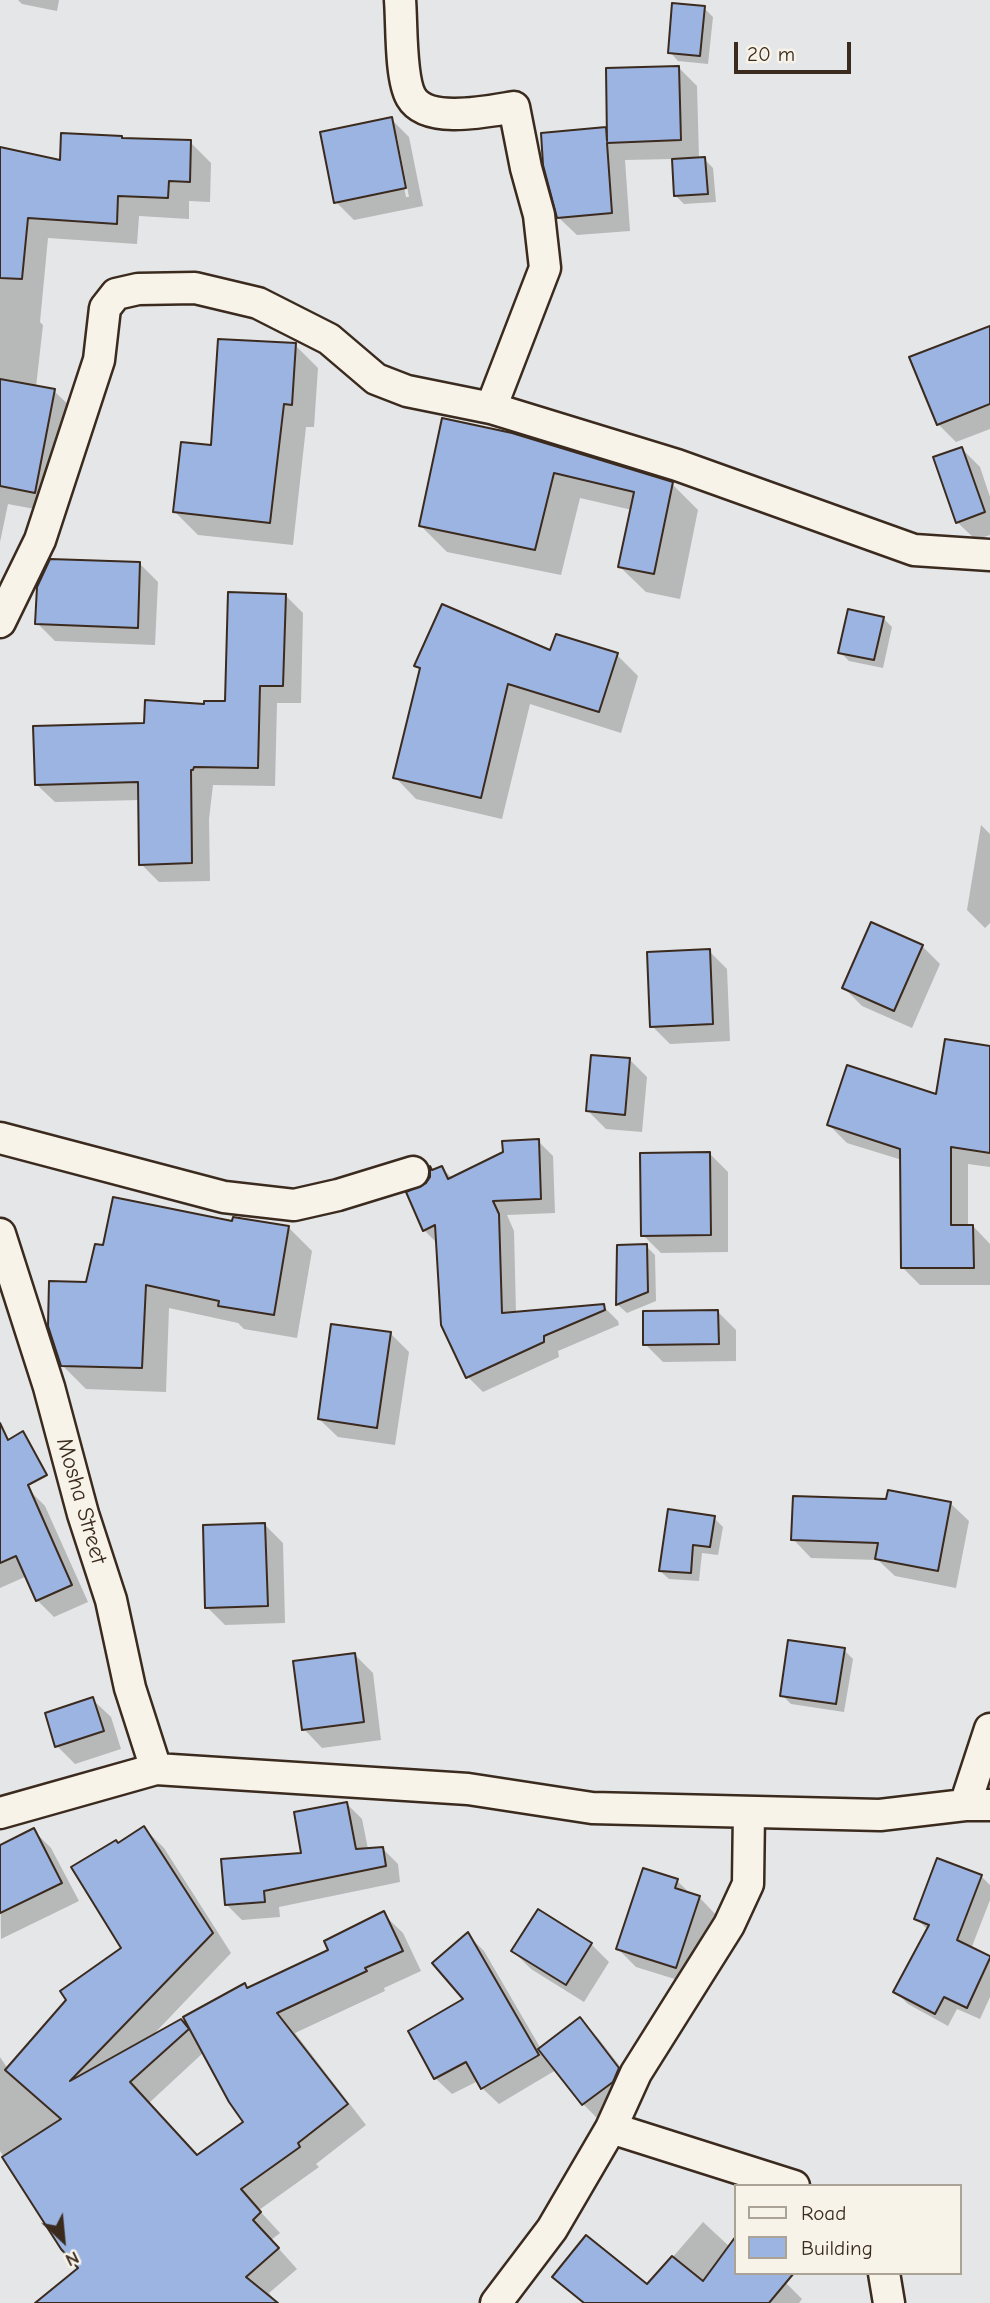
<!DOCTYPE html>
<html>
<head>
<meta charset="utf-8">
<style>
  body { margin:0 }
  #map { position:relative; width:990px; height:2303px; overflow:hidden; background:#e5e6e7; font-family:"Comic Neue",sans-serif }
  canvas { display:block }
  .legend { position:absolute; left:734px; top:2184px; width:228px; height:91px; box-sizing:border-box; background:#f7f3e8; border:2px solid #aca397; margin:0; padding:9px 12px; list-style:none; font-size:21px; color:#3b2a1e }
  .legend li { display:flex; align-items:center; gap:14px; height:35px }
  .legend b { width:35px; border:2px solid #aca397 }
  .north { position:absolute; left:28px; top:2205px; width:70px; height:70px; -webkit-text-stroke:5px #f7f3e8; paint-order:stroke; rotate:154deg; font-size:19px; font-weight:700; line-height:28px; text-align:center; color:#3b2a1e }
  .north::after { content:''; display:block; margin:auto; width:24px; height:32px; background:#3b2a1e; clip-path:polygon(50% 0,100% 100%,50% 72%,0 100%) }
  .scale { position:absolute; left:734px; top:42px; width:117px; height:32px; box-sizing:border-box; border:4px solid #3b2a1e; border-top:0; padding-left:9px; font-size:21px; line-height:24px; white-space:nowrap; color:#3b2a1e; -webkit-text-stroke:5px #f7f3e8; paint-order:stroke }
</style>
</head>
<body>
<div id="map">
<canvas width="990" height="2303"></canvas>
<ul class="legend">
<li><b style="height:9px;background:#f7f3e8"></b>Road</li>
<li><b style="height:19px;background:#9cb4e1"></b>Building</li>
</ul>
<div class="north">N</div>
<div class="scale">20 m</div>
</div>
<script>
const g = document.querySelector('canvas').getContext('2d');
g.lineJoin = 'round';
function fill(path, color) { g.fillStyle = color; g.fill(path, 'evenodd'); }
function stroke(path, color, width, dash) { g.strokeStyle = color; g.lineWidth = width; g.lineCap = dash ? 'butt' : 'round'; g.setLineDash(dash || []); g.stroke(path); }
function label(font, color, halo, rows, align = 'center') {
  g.font = font + ' "Comic Neue",sans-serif'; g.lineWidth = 5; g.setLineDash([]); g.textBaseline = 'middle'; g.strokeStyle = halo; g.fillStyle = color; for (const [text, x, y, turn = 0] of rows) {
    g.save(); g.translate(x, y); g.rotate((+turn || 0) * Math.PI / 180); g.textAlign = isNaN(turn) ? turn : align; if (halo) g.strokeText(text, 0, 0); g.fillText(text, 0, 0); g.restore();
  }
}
const shadow = new Path2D(`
  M18,0h41l-2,11 -35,-7z
  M704,8l9,9 -5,47 -30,-3 -8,-9z
  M679,68l18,18 2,73h5l9,9 3,34 -32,2 -9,-9 -2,-36 -48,1 5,71 -53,4 -19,-18 48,-88 3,3z
  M391,119l18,18 14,69 -69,14 -18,-18zM394,137h3l12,60h-3z
  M123,140l67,2 21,21 -1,39 -21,-1v18l-50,-3 -2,28 -89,-6 -8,84 3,3 -7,62 18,4 21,20 -19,102 -48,-9 -8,38v-393l61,14z
  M990,336v93l-34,13 -18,-18z
  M295,345l23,23 -4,59h-8l-13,118 -95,-10 -23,-23 38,-65z
  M443,420l229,64 26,26 -18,89 -34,-7 -27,-26 13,-56 -52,-12 -19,77 -114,-23 -27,-27z
  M962,449l18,18 10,30v38l-14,5 -19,-18z
  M140,564l18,18 -3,63 -100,-4 -18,-18z
  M285,595l18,18 -2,90h-24l-2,83 -62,-1 -4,34 1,62 -51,1 -18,-18 -1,-64 -85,2 -19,-18 109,-59 60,-19 21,-3z
  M883,618l9,9 -9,41 -34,-7 -9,-9z
  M551,653l66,2 21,21 -17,57 -91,-29 -28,115 -86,-20 -21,-22 26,-107 -5,-4z
  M981,825l9,9v89l-5,5 -18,-18z
  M922,946l18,18 -28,64 -50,-22 -18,-18z
  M709,951l18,18 3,72 -60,3 -18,-18z
  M990,1048v119l-22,-3v62h5l17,18v41h-70l-18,-18v-107l-55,-17 -18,-18 109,-28z
  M629,1059l18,18 -5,55 -36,-3 -18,-18z
  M538,1141l15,15 2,57 -48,2 7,16 2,82 87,-7 15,15 1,4 -61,26 1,6 -76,35 -15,-15 -30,-133 -14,-14 3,-45 6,-14 9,-3 11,11z
  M709,1153l19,19v80l-67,1 -18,-18z
  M233,1223l55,4 24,24 -15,87 -53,-9 -6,-6 -69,-15 -3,84 -80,-3 -24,-24 25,-81 17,-37z
  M619,1246h27l9,9 1,46 -29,12 -9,-8z
  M717,1311l19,19v31l-73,1 -18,-18z
  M391,1334l18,18 -14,93 -57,-8 -19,-18z
  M28,1489l17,17 43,96 -34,15 -17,-17 -10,-24 -27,12v-87z
  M950,1503l19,18 -13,67 -61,-12 -17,-16 -67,-2 -18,-19z
  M714,1518l9,9 -5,28 -16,-2 -3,28 -30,-2 -9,-8z
  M264,1524l19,19 2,80 -60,2 -18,-18z
  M844,1650l9,9 -9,53 -53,-8 -9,-9z
  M355,1655l18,18 8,67 -59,8 -18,-19z
  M92,1699l19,18 10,32 -46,15 -18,-18z
  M346,1803l16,16 6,30 14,-1 16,16 2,18 -121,25 1,10 -38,3 -15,-15 76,-51z
  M144,1828l20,20 67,105 -79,83 29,-15 11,10 52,-46 5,4 82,-38 52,-37 20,19 18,38 -37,17 1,3 -90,42 71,92 -50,39 3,3 -60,43 21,23 -9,7 26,29 -28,24 8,10h-227l31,-35 -19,-20 -62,-97v-94l8,12 115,-120 -5,-104zM204,2052l42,70 -48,34 -49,-53z
  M33,1830l18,18 28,53 -78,38 -1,-92z
  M981,1876l9,9v15l-19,49 19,8v40l-10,22 -23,-10 -9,17 -40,-22 -13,-13 33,-61 -12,-12z
  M677,1881l15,14 7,2 18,19 -23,69 -58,-18 -18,-18z
  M468,1935l16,16 57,98 38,-29 19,18 38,49 -35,35 -18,-18 -27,-34 -57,34 -17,-16 -4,-7 -26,13 -17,-16 31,-78z
  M591,1944l18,18 -25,40 -53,-33 -18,-18z
  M703,2222l27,25 3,-4 3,3v27l50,10 16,16 -3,4h-216l-29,-26 94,9z`);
const building = new Path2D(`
  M672,3l33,3 -5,50 -32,-3z
  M679,66l2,74 -74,3 5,70 -55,5 -14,-53 -2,-32 65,-6 1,14 -1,-73z
  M392,117l14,71 -72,15 -14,-71z
  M61,133l61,3v2l69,2 -1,42 -21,-1 -1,17 -50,-2 -1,28 -89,-6 -6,61 -22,-1v-131l60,13z
  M705,157l3,37 -34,2 -2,-37z
  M990,326v78l-53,21 -28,-68z
  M218,339l78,4 -4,62 -8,-1 -14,119 -97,-11 8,-70 30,3z
  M0,379l55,10 -20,104 -35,-7z
  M442,418l70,15 161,49 -19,92 -36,-7 16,-75 -80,-19 -19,77 -116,-24z
  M962,447l23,65 -29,11 -23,-66z
  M50,559l90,3 -2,66 -103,-4 2,-37z
  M228,592l58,2 -3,92h-23l-2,82 -64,-1 -1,3h-2l1,93 -53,2 -1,-83 -103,3 -2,-59 111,-3 1,-23 59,4v-3h21z
  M442,604l108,46 6,-16 62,19 -19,59 -91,-28 -27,114 -88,-20 27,-110 -6,-2z
  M848,609l36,8 -10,43 -36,-7z
  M871,922l52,23 -29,66 -52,-23z
  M710,949l3,75 -63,3 -3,-75z
  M945,1039l45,7v107l-39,-6v78h22l1,43h-73l-1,-119 -73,-24 20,-60 89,29z
  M591,1055l39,3 -5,57 -39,-4z
  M539,1139l2,60 -48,2 6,13 3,99 102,-9 1,6 -61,26v6l-78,36 -25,-53 -6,-100 -12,6 -17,-39 20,-9 4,-6v-11l2,4 10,-4 6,13 55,-27 -1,-11z
  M710,1152l1,83 -70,1 -1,-83z
  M113,1197l119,24 1,-4 56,9 -15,89 -56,-9 1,-5 -73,-16 -4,83 -81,-2 -13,-40 1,-45 37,1 9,-38 8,1z
  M647,1244l1,48 -32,13 1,-60z
  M718,1310l1,34 -76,1v-34z
  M331,1324l60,8 -14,96 -59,-9z
  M0,1423l8,17 15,-9 24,44 -19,10 44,100 -36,16 -20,-45 -16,7z
  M888,1490l63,12 -13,69 -63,-12 3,-16 -87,-3 2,-44 93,3z
  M668,1509l47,7 -5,31 -17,-2 -2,28 -32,-2z
  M265,1523l3,83 -63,2 -2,-83z
  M788,1640l57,8 -9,56 -56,-8z
  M355,1653l9,69 -62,8 -9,-69z
  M93,1697l11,34 -49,16 -10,-34z
  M347,1802l9,47 27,-2 3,19 -122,25 1,11 -40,3 -4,-46 80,-6 -7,-41z
  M144,1826l69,107 -143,148 111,-62 8,10 -59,53 67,73 46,-33 -14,-20 -46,-85 62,-34 2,5 81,-38 -4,-9 60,-30 19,40 -38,17 2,3 -90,42 71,91 -50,39 2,4 -59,42 20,23 -8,8 26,28 -33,29 32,26h-243l43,-35 -17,-19 -59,-92 59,-38 -56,-49 61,-70 -6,-9 61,-43 -50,-81 45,-27 2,3z
  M34,1828l28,55 -62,30v-68z
  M937,1858l45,17 -25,65 33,16v2l-23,50 -23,-11 -9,17 -42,-22 36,-67 -15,-6z
  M643,1868l35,11 -3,9 25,8 -24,72 -60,-19z
  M538,1909l54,34 -26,42 -55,-34z
  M468,1932l71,123 -58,34 -15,-27 -32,17 -26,-48 55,-32 -31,-36z
  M580,2017l39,51 -6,14 -31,23 -44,-56z
  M586,2235l61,49 25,-28 31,25 33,-45v37h58l-25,30h-185l-32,-26z`);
const minor = new Path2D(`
  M400,0c2,24 0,78 11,97 16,28 78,14 103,10l12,61 13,47 6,53 -54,140
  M0,622l40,-82 59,-180 6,-52 11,-14 22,-5 57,-1 63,15 71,36 47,40 31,12 84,17 186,57 237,85 76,5
  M0,1138l224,59 70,8 44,-10 75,-23
  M0,1234l49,153 34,127 28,86 19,88 26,81
  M965,1805l25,-76
  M0,1813l156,-44 312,20 124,19 288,7 85,-10h25
  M611,2128l183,58
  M884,2273l5,30
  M496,2303l56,-74 59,-101 25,-55 93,-148 19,-41 1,-72`);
const streetNames = [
  ["Mosha Street",81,1501,74]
];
fill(shadow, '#0003');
fill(building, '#9cb4e1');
stroke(building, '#3b2a1e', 2);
stroke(minor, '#3b2a1e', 35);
stroke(minor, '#f7f3e8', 30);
label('23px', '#3b2a1e', '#f7f3e8', streetNames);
</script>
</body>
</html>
